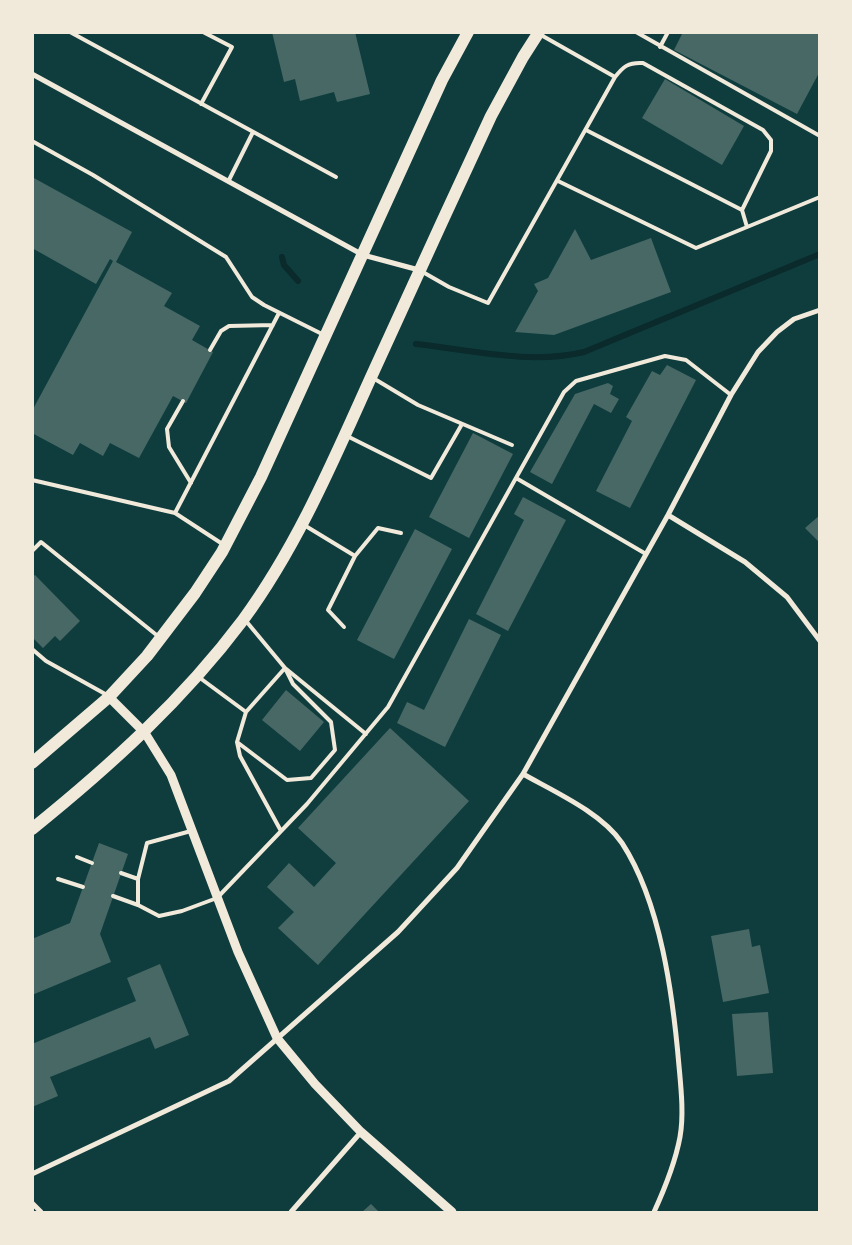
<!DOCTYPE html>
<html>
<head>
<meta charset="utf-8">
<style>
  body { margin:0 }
  #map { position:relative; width:852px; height:1245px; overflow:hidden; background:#0f3d3e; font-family:Overpass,sans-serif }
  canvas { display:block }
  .frame { position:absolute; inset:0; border:34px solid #f1e9da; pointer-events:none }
</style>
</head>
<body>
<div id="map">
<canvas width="852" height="1245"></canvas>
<div class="frame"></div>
</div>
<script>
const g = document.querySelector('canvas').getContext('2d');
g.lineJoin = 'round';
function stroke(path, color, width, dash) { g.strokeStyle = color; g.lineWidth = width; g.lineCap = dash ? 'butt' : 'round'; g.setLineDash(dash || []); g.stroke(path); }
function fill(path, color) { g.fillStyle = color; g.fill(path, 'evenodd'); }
const stream = new Path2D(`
  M282,257l2,8 14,16
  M416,344c55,6 114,21 168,8l236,-98`);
const building = new Path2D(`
  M272,32h83l15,62 -33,8 -3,-10 -34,9 -5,-22 -11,3z
  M683,32h137v39l-23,43 -123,-64z
  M665,79l79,47 -22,39 -80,-47z
  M32,177l100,55 -16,30 56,31 -8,13 36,20 -8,14 21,12 -27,51 -13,-7 -34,62 -29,-15 -7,13 -23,-13 -7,12 -41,-22v-22l81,-150 -3,-2 -14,25 -64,-36z
  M575,229l16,31 60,-22 20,54 -117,43 -39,-3 23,-41 -4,-7 14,-6z
  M667,365l29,15 -66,128 -34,-17 36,-70 -6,-4 26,-46 8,4z
  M608,383l5,3 -3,8 9,5 -8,14 -17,-9 -42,80 -22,-12 45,-78z
  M473,433l40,21 -44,84 -40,-21z
  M523,497l43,23 -58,111 -32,-17 48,-94 -10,-6z
  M820,515v28l-15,-15z
  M415,529l37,20 -58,110 -37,-19z
  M35,575l45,46 -20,20 -5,-5 -12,12 -11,-11v-60z
  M469,619l32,16 -56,112 -48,-24 10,-21 17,8z
  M286,690l38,32 -24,29 -38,-31z
  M390,728l79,73 -151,164 -40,-37 16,-16 -27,-25 22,-24 25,24 22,-24 -38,-35z
  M99,843l29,11 -28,80 11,28 -79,33v-56l38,-16z
  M749,929l3,18 8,-2 9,48 -46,9 -12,-66z
  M160,964l29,71 -34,14 -5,-12 -100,40 8,19 -26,11v-63l104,-43 -9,-23z
  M768,1012l5,61 -36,3 -5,-62z
  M371,1204l8,8h-17z`);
const service = new Path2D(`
  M70,32l266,145
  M636,32l184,104
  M541,35l74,42
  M660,47l8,-15
  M201,104l31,-57 -29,-15
  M586,130l156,80 5,17
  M32,141l61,34 133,82 26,40 12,8 60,30
  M229,180l24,-48
  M558,181l138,67 124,-51
  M421,271l28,16 39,16 127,-226c8,-10 13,-15 28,-14l120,67 8,10v11l-29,59
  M210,350l11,-19 8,-5 44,-1
  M373,378l45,27 94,40
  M183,401l-16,28 2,18 22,36
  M347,436l84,42 31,-54
  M516,478l130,76
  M32,480l143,33 49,32
  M175,513l104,-200
  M304,525l51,31
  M32,551l9,-9 118,95
  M246,621l39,47 81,66
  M344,627l-16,-17 27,-54 23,-28 23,5
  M32,649l14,12 61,34
  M200,678l46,34 -9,30 3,14 41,75
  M237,742l50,38 24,-2 24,-28 -4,-28 -38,-38 -8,-16 -39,44
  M191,831l-44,12 -9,36v26l21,11 23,-5 35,-13 90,-94 81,-97 176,-315 12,-11 89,-25 21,4 45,35
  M77,857l15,6
  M121,873l17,6
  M58,879l25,8
  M113,896l25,9`);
const minor = new Path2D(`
  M32,74l331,181 56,15
  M668,515l77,47 42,35 33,44
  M523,774c32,18 79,39 99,69 39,60 51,153 57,223 2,22 5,49 1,71 -5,27 -15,51 -26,75
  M32,1174l197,-93 169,-149 59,-64 66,-94 145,-259 63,-120 27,-43 19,-20 17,-13 26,-9
  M32,1203l9,9
  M291,1212l70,-80`);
const tertiary = new Path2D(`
  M109,697l36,36 26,42 67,177 39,86 38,46 46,48 91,80`);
const primary = new Path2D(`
  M32,763l77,-66 38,-41 48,-63 27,-41 39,-75 181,-397 26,-48
  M32,829c78,-63 151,-129 211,-209 55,-75 91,-161 129,-245 39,-86 79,-173 119,-259l32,-59 16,-25`);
stroke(stream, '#0a2a2b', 6);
fill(building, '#486865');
stroke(service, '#f1e9da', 4);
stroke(minor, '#f1e9da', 5);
stroke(tertiary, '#f1e9da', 9);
stroke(primary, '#f1e9da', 12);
</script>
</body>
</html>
